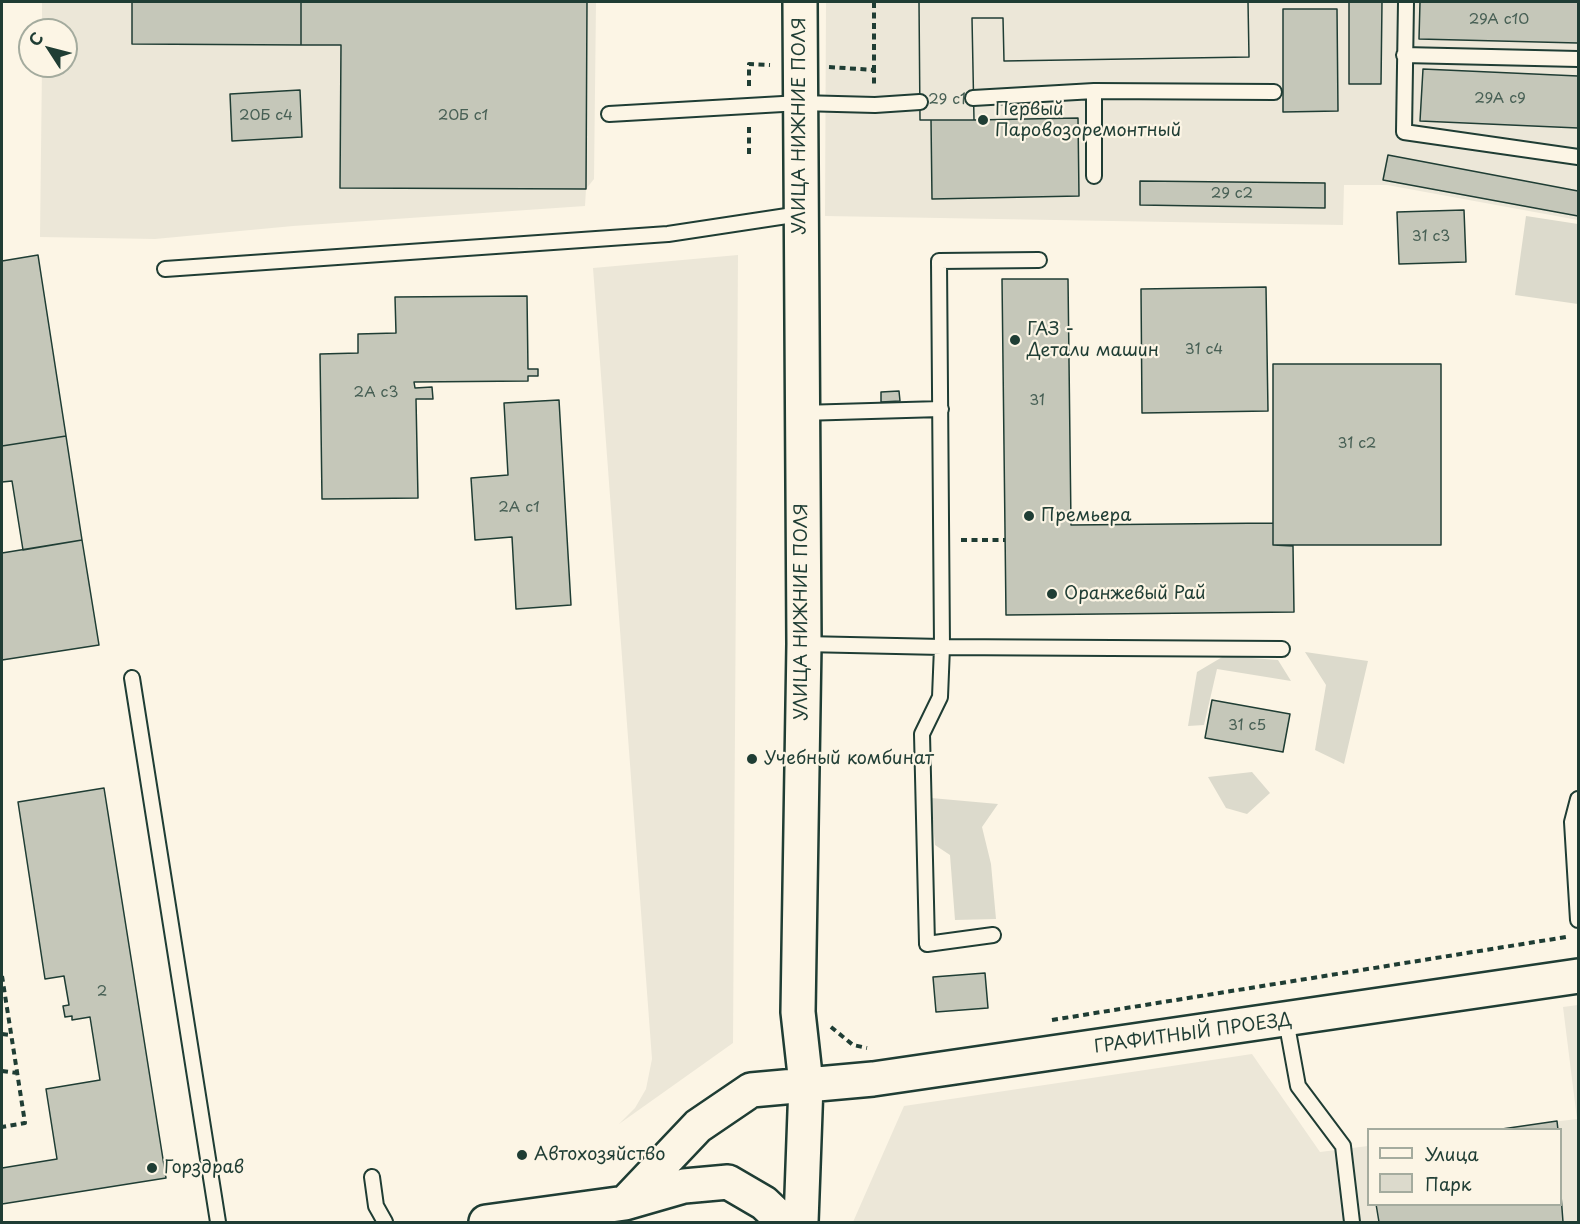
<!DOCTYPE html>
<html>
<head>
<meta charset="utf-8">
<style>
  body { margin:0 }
  #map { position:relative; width:1580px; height:1224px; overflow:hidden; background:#fcf5e5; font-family:"Playpen Sans",sans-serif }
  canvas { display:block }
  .frame { position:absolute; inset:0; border:3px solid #1f3d34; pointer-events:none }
  .legend { position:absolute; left:1367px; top:1128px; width:195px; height:78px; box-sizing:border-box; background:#fcf5e5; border:2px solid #a4ab9e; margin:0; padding:8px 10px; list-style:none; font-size:18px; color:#1f3d34 }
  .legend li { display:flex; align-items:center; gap:12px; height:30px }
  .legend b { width:30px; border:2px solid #a4ab9e }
  .north { position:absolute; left:18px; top:18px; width:60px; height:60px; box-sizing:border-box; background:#fcf5e5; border:2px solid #a4ab9e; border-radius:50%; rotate:306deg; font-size:16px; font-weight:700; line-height:24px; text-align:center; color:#1f3d34 }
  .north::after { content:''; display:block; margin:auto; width:21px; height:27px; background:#1f3d34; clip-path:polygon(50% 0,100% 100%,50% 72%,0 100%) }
</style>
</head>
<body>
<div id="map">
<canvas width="1580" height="1224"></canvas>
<div class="frame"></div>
<ul class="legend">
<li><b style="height:8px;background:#fcf5e5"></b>Улица</li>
<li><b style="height:16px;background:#dcdacc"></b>Парк</li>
</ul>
<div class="north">С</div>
</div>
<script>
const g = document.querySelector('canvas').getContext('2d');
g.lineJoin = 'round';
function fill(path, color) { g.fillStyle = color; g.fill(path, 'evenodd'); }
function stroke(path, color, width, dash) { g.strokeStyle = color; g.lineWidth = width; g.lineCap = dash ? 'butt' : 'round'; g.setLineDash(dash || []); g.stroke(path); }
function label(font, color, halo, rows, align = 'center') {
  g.font = font + ' "Playpen Sans",sans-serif'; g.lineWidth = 4.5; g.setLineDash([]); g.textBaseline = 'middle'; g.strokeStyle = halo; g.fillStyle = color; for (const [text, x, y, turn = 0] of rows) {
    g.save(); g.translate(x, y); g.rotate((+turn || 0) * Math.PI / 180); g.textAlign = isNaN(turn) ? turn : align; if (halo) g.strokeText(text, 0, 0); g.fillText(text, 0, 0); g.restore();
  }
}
const built = new Path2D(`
  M42,2h554l-2,177 -8,10 -1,17 -292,20 -138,13 -115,-2 2,-171h24v-36h-24z
  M826,2h752v218l-191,-35h-43l-1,40 -518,-9z
  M738,255l-5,788 -114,81 16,-16 11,-19 6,-30 -59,-791z
  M1578,1005v217h-725l51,-116 348,-52 68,98 48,-6v58h192v-74l-64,-1 81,-10 -14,-112z`);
const green = new Path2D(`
  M1526,216l52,8v80l-63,-9z
  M1305,652l63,9 -24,103 -29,-14 11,-65z
  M1224,656l54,4 13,21 -74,-12 -13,56 -16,1 9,-54z
  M1252,772l18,21 -23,21 -21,-6 -18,-31z
  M931,798l67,6 -16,23 9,37 5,55 -41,1 -5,-65 -15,-10z`);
const building = new Path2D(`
  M132,2h169v43l-169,-1z
  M301,2h286l-1,187 -246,-1 1,-143h-40z
  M919,2h329l1,55 -245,4 -1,-43h-31l2,102h-54z
  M919,2h329l1,55 -245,4 -1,-43h-31l2,102 104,-2 1,78 -147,3 -1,-79h-11z
  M1349,2h33l-1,82h-32z
  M1420,2h158v41l-159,-4z
  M1283,9h54l1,102 -55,1z
  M1423,69l155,7v52l-158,-7z
  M300,90l2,47 -70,4 -2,-47z
  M1388,155l190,36v25l-195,-36z
  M1140,181l185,2v25l-185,-3z
  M1464,210l2,52 -67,2 -2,-52z
  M38,255l28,181 -64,10v-185z
  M1002,279h66l3,246 202,-2v22l20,1 1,66 -288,3z
  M1266,287l2,124 -126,2 -1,-124z
  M527,296l1,73h10v7h-10v5l-114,1 1,6 17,-1 1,12h-17l2,99 -96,1 -2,-145 38,-1v-19l38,-1 -1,-36z
  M1273,364h168v181h-168z
  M899,391l1,10 -19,1v-10z
  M559,400l12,205 -55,4 -4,-72 -37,3 -4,-62 37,-3 -4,-72z
  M66,436l16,104 -59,10 -11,-69 -10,1v-36z
  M82,540l17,105 -97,15v-107z
  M1212,700l78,14 -7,38 -78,-14z
  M104,788l62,390 -164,26v-36l55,-9 -11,-70 54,-9 -10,-63 -18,3v-4l-7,1 -2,-11 6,-1 -5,-29 -19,3 -27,-177z
  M985,973l3,35 -52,4 -3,-35z
  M1557,1121l1,9h-63z
  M1560,1182l3,40h-184l-3,-18h184z`);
const path = new Path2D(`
  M874,2v68
  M829,67l45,3v16
  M749,86v-22l21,1
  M749,127v29
  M961,540h44
  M2,976l23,147 -23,4
  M1052,1020l514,-83
  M831,1027l22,18 14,3
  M2,1034l9,1
  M2,1071l15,2`);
const lane = new Path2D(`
  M1406,2l-2,130 174,25
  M1404,55l174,4
  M973,98l121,-7 180,1
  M609,114l191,-11 75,2 45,-3
  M1094,176v-85
  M165,269l503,-35 132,-20
  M801,413l140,-4
  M804,644l138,3 -3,-386 100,-1
  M132,678l86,544
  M1578,799l-6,23 6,98
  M993,935l-66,9 -5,-210 18,-37 2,-50 340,2
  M1286,1020l12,66 45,60 9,76
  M372,1177l4,29 9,16`);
const secondary = new Path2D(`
  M800,2l4,642 -6,368 8,72 -5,138
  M625,1203l73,-77 53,-36 122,-11 705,-103
  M486,1222l139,-19 59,-17 44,-4 36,21 20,19`);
const markers = [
  [983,120,6,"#1f3d34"],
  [1015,340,6,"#1f3d34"],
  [1029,516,6,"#1f3d34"],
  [1052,594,6,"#1f3d34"],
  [752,759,6,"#1f3d34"],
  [522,1155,6,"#1f3d34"],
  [152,1168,6,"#1f3d34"]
];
const numberNames = [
  ["29А с10",1499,20],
  ["29А с9",1500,99],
  ["29 c1",947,100],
  ["20Б с4",266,116],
  ["20Б с1",463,116],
  ["29 c2",1232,194],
  ["31 c3",1431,237],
  ["31 с4",1204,350],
  ["2A c3",376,393],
  ["31",1037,401],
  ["31 с2",1357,444],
  ["2А с1",519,508],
  ["31 c5",1247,726],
  ["2",102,992]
];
const poiNames = [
  ["Первый",995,110],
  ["Паровозоремонтный",995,131],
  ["ГАЗ -",1027,330],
  ["Детали машин",1027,351],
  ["Премьера",1041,516],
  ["Оранжевый Рай",1064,594],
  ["Учебный комбинат",764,759],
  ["Автохозяйство",534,1155],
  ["Горздрав",164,1168]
];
const streetNames = [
  ["УЛИЦА НИЖНИЕ ПОЛЯ",800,126,-90],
  ["УЛИЦА НИЖНИЕ ПОЛЯ",802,612,-90],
  ["ГРАФИТНЫЙ ПРОЕЗД",1193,1034,-8]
];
fill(built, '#ece7d8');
fill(green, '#dcdacc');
fill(building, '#c5c7b9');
stroke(building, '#1f3d34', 1.5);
stroke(lane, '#1f3d34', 18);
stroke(secondary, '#1f3d34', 38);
stroke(path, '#1f3d34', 4, [6, 4.5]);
stroke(lane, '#fcf5e5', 14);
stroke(secondary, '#fcf5e5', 33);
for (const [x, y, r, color] of markers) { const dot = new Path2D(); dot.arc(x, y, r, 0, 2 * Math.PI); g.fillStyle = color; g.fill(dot); stroke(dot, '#fcf5e5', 2); }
label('15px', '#486055', null, numberNames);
label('18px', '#1f3d34', '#fcf5e5', poiNames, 'left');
label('18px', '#1f3d34', '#fcf5e5', streetNames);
</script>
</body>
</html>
